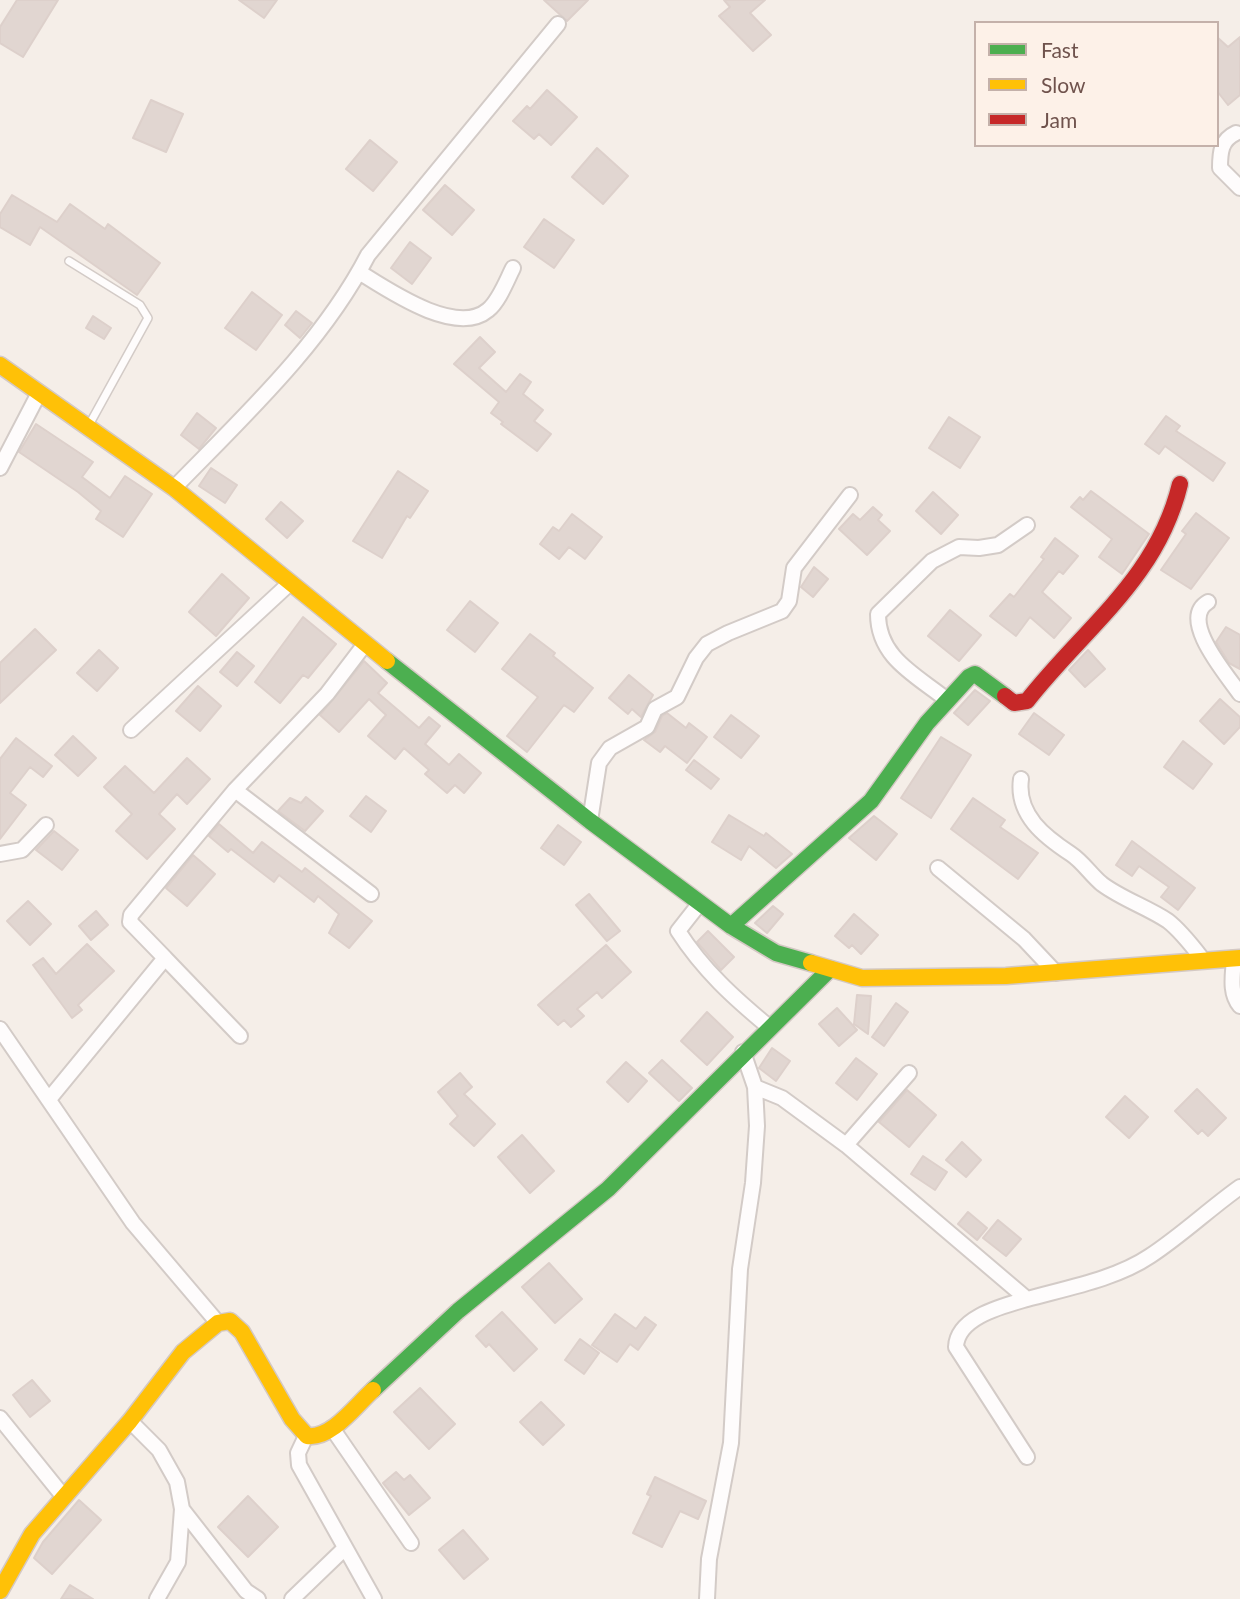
<!DOCTYPE html>
<html>
<head>
<meta charset="utf-8">
<style>
  body { margin:0 }
  #map { position:relative; width:1240px; height:1599px; overflow:hidden; background:#f5eee8; font-family:Lato,sans-serif }
  canvas { display:block }
  .legend { position:absolute; left:974px; top:21px; width:245px; height:126px; box-sizing:border-box; background:#fdf1e8; border:2px solid #c4b1aa; margin:0; padding:9px 12px; list-style:none; font-size:21px; color:#6f524c }
  .legend li { display:flex; align-items:center; gap:14px; height:35px }
  .legend b { width:35px; border:2px solid #c4b1aa }
</style>
</head>
<body>
<div id="map">
<canvas width="1240" height="1599"></canvas>
<ul class="legend">
<li><b style="height:9px;background:#4caf50"></b>Fast</li>
<li><b style="height:9px;background:#ffc107"></b>Slow</li>
<li><b style="height:9px;background:#c62828"></b>Jam</li>
</ul>
</div>
<script>
const g = document.querySelector('canvas').getContext('2d');
g.lineJoin = 'round';
function fill(path, color) { g.fillStyle = color; g.fill(path, 'evenodd'); }
function stroke(path, color, width, dash) { g.strokeStyle = color; g.lineWidth = width; g.lineCap = dash ? 'butt' : 'round'; g.setLineDash(dash || []); g.stroke(path); }
const building = new Path2D(`
  M17,0h41l-35,57 -23,-14v-16z
  M239,0h38l-13,18z
  M544,0h44l-21,21z
  M724,0h41l-15,13 21,22 -18,16 -34,-35 11,-9z
  M1217,37l11,10 12,-10v58l-12,10 -11,-14z
  M547,90l30,27 -26,28 -12,-11 -5,5 -21,-18 14,-15 3,3z
  M151,100l32,14 -17,38 -33,-14z
  M370,140l27,22 -24,29 -27,-22z
  M597,148l31,28 -25,28 -31,-27z
  M445,185l29,25 -22,25 -29,-25z
  M12,195l45,27 13,-18 35,25 3,-5 52,39 -23,32 -97,-68 -10,18 -30,-18v-13z
  M544,219l30,21 -20,28 -30,-21z
  M410,242l21,16 -19,26 -21,-16z
  M252,292l30,23 -26,35 -31,-22z
  M296,311l16,12 -12,15 -15,-13z
  M93,316l18,12 -7,11 -18,-11z
  M480,337l15,15 -16,16 27,24 14,-18 11,8 -8,12 20,16 -9,11 17,13 -14,17 -36,-27 2,-2 -12,-9 8,-11 -45,-38z
  M197,413l19,15 -17,21 -18,-14z
  M1166,416l14,10 -4,5 49,32 -12,18 -48,-35 -6,8 -14,-10z
  M949,417l31,20 -20,31 -31,-20z
  M36,424l57,38 -11,15 28,21 15,-22 27,18 -29,43 -27,-18 5,-8 -23,-19 -59,-40z
  M211,468l26,17 -12,18 -26,-17z
  M398,471l30,20 -18,27 -3,-2 -25,42 -29,-17z
  M1091,491l58,43 -27,40 -23,-17 13,-18 -41,-32 9,-10 3,3z
  M933,492l25,23 -17,19 -25,-23z
  M281,502l22,19 -16,17 -21,-19z
  M873,507l9,8 -4,5 12,11 -23,24 -28,-26 14,-15 7,6z
  M1196,513l33,25 -38,51 -30,-19 25,-36 -4,-3z
  M572,514l30,23 -17,22 -16,-12 -10,12 -19,-15 13,-17 6,4z
  M1055,538l23,18 -15,18 -4,-3 -17,21 29,26 -17,20 -24,-21 -14,19 -26,-20 20,-22 4,3 30,-38 -3,-2z
  M814,567l14,12 -15,18 -12,-10z
  M222,574l27,24 -33,38 -27,-24z
  M470,601l28,22 -23,29 -28,-22z
  M950,610l31,25 -22,26 -31,-25z
  M303,617l33,27 -28,34 -5,-3 -23,28 -25,-21z
  M1226,627l14,8v34l-11,-6 -13,-21z
  M35,629l21,21 -56,53v-40z
  M530,634l25,19 -2,3 40,32 -19,24 -10,-7 -37,47 -20,-16 31,-39 -36,-28z
  M99,650l19,18 -21,23 -20,-18z
  M1088,650l17,19 -20,18 -16,-17z
  M237,652l17,14 -17,20 -17,-14z
  M364,661l23,22 -9,10 41,35 10,-11 11,9 -15,18 24,21 10,-11 22,19 -17,20 -9,-8 -8,8 -22,-19 4,-4 -25,-22 -9,11 -27,-23 18,-21 -17,-16 -30,33 -19,-17z
  M629,675l24,20 -12,22 -9,-8 -4,5 -19,-16z
  M198,686l23,20 -21,25 -24,-20z
  M975,690l15,11 -22,24 -14,-12z
  M1220,699l20,18v10l-16,17 -24,-23z
  M667,713l19,15 3,-5 18,14 -20,26 -22,-17 -5,6 -16,-12 11,-8 7,-16z
  M1034,713l30,22 -15,20 -30,-21z
  M731,715l28,21 -18,22 -27,-21z
  M73,736l23,22 -18,18 -23,-21z
  M941,737l30,18 -40,63 -30,-20z
  M16,738l36,28 -9,11 -13,-10 -20,26 16,12 -26,34v-80z
  M1183,741l29,23 -19,25 -29,-22z
  M187,758l23,21 -23,25 -10,-10 -18,20 16,15 -28,30 -31,-28 16,-17 -28,-27 21,-21 29,27z
  M694,760l25,19 -8,10 -25,-19z
  M366,796l20,15 -15,21 -21,-16z
  M306,797l17,14 -18,20 -27,-20 12,-13 11,5z
  M973,798l32,22 -5,7 38,26 -20,26 -67,-50z
  M729,815l35,21 2,-3 26,21 -16,14 -27,-22 -8,14 -29,-18z
  M874,816l23,18 -21,26 -27,-22z
  M219,824l34,29 9,-11 40,30 3,-4 67,53 -23,27 -20,-15 10,-19 -21,-18 -4,6 -35,-27 -5,7 -43,-33 -3,3 -19,-16z
  M558,825l23,17 -17,23 -23,-17z
  M54,831l24,19 -16,20 -26,-20z
  M1132,841l63,47 -17,22 -17,-13 8,-10 -30,-21 -7,10 -16,-11z
  M193,855l22,19 -28,32 -21,-18z
  M589,894l31,37 -13,10 -31,-36z
  M28,901l23,23 -21,21 -23,-24z
  M773,906l10,8 -16,19 -12,-10z
  M96,911l12,14 -17,15 -12,-14z
  M854,914l24,21 -17,19 -9,-9 -3,3 -14,-12z
  M708,931l26,26 -13,13 -24,-28z
  M87,944l27,27 -36,34 4,5 -10,8 -39,-53 10,-7 13,16z
  M606,945l25,27 -29,26 -5,-6 -20,17 7,7 -13,11 -7,-7 -6,5 -20,-20z
  M857,995l14,1 -3,38 -14,-10z
  M896,1003l12,9 -24,34 -12,-9z
  M837,1008l20,22 -18,16 -20,-22z
  M707,1012l26,25 -26,28 -26,-24z
  M772,1048l18,13 -14,20 -17,-13z
  M856,1058l21,16 -20,26 -21,-17z
  M662,1060l30,28 -13,13 -30,-28z
  M626,1062l21,19 -19,21 -21,-20z
  M460,1073l12,14 -8,7 31,30 -21,22 -24,-22 8,-8 -20,-24z
  M1197,1089l29,29 -18,18 -6,-6 -4,4 -23,-23z
  M907,1090l29,25 -27,32 -30,-25z
  M1125,1096l23,21 -19,21 -23,-21z
  M522,1135l32,36 -24,22 -32,-36z
  M962,1142l19,18 -15,17 -20,-17z
  M923,1156l24,16 -12,18 -24,-16z
  M968,1212l19,16 -10,12 -19,-16z
  M998,1220l23,19 -15,17 -23,-18z
  M549,1263l33,36 -27,24 -33,-36z
  M502,1312l35,37 -23,22 -25,-27 -3,3 -10,-11z
  M615,1314l21,15 9,-12 11,8 -18,25 -8,-6 -13,18 -25,-17z
  M580,1339l19,14 -15,21 -19,-14z
  M32,1380l18,21 -20,16 -17,-22z
  M420,1388l35,36 -26,25 -35,-37z
  M541,1402l23,23 -21,20 -23,-23z
  M396,1472l8,8 6,-5 20,23 -21,17 -26,-32z
  M655,1477l51,24 -8,18 -18,-8 -18,36 -29,-14 18,-37 -4,-2z
  M248,1496l30,31 -30,30 -30,-30z
  M79,1500l22,20 -49,54 -18,-16 9,-16z
  M463,1530l25,29 -24,20 -25,-29z
  M70,1585l23,14h-32z`);
const lane = new Path2D(`
  M69,261l71,44 8,13 -59,107`);
const street = new Path2D(`
  M1236,133c-15,7 -16,19 -16,35l20,20
  M359,272c29,18 97,65 129,38 11,-9 18,-28 25,-42
  M0,468l39,-75
  M174,488c69,-71 148,-144 194,-233l190,-231
  M1208,602c-30,17 19,73 32,92
  M947,700c-31,-25 -69,-42 -69,-86l54,-53 27,-14 20,1 19,-3 29,-20
  M131,730l159,-147
  M1021,779c-5,36 24,58 50,75 12,8 20,21 31,30 20,15 45,23 66,37 14,11 25,26 36,40
  M235,790l136,104
  M590,821l9,-58 11,-15 37,-21 8,-18 22,-12 19,-39 11,-14 21,-11 54,-22 7,-10 5,-33 56,-73
  M0,854l22,-4 24,-25
  M938,868l86,71 32,34
  M700,903l-22,28c25,39 56,67 91,96
  M165,958l75,78
  M1234,958c-1,17 -5,35 6,48
  M0,1029l133,194 85,100
  M755,1087l27,11 64,47 181,154c40,-11 89,-20 123,-43 32,-21 59,-47 90,-69
  M50,1098l115,-140 -35,-36 1,-7 104,-125 92,-96 38,-50
  M846,1145l63,-72
  M0,1418l63,78
  M130,1421l29,29 18,32 5,27 -4,53 -21,37
  M332,1428l79,115
  M306,1436l-8,17 1,12 75,134
  M1027,1457l-71,-110c1,-30 47,-41 71,-48
  M182,1509l64,82 12,8
  M292,1599l53,-51
  M707,1599l2,-40 22,-116 9,-174 13,-86 4,-57 -2,-39 -12,-35`);
const fast = new Path2D(`
  M387,661l203,160 141,105 45,27 35,10
  M731,926l140,-125 56,-78 42,-46 6,-3 30,22
  M373,1390l85,-79 150,-122 222,-220`);
const slow = new Path2D(`
  M0,365l174,123 213,173
  M811,963l51,15 144,-2 234,-18
  M0,1591l32,-57 98,-113 53,-69 35,-29 12,-2 12,11 50,87 15,17c25,3 49,-31 66,-46`);
const jam = new Path2D(`
  M1005,696l9,7 13,-2c58,-74 130,-122 153,-217`);
fill(building, '#e1d6d1');
stroke(building, '#ddd0cb', 2);
stroke(lane, '#d3cbc7', 10);
stroke(street, '#d3cbc7', 18);
stroke(fast, '#d4c9c4', 19);
stroke(slow, '#d4c9c4', 19);
stroke(jam, '#d4c9c4', 19);
stroke(lane, '#fefcfc', 7);
stroke(street, '#fefcfc', 14);
stroke(fast, '#4caf50', 16);
stroke(slow, '#ffc107', 16);
stroke(jam, '#c62828', 16);
</script>
</body>
</html>
